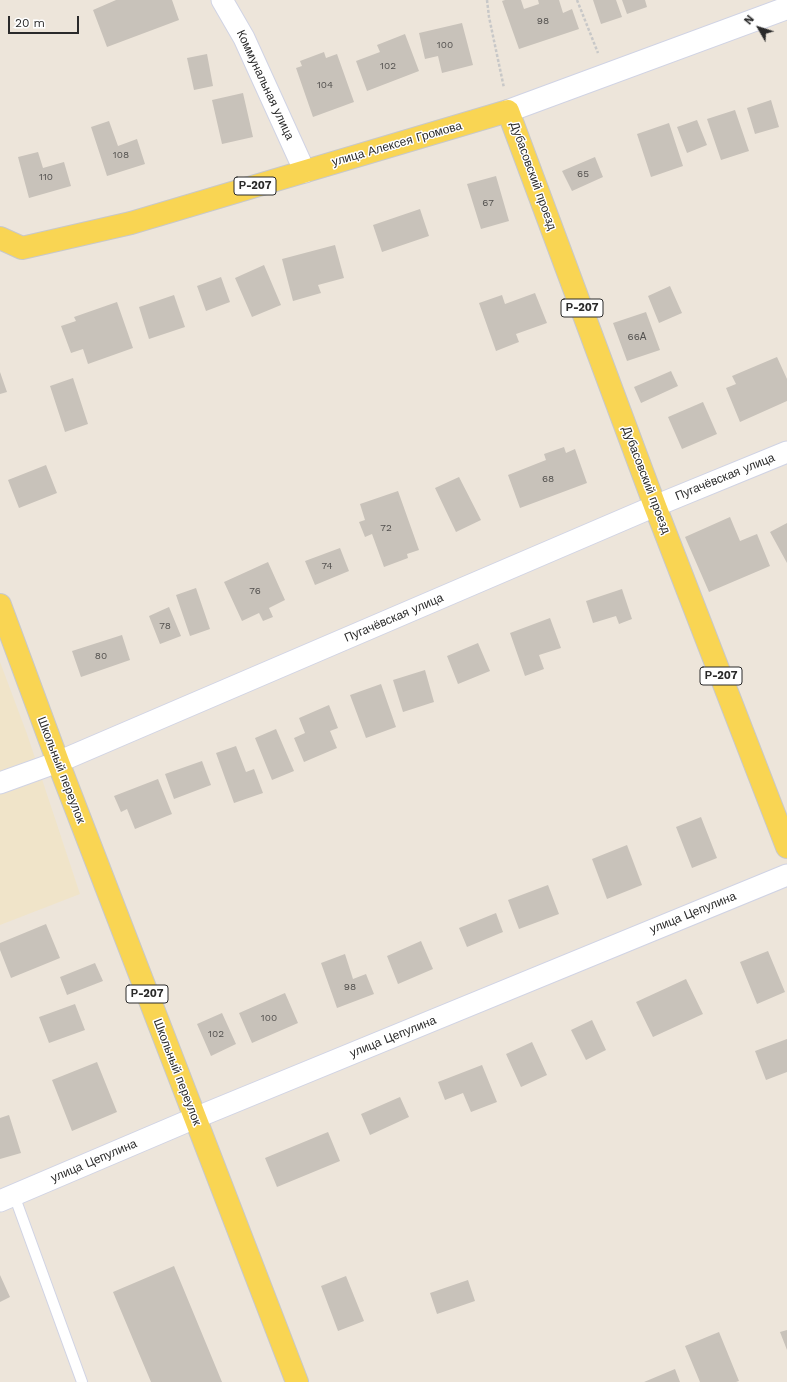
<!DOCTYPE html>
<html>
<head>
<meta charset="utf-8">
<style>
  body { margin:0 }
  #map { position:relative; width:787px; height:1382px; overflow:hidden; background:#ede5da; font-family:"Work Sans",sans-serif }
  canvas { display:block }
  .north { position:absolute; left:739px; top:8px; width:40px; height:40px; -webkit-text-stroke:3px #fff; paint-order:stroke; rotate:309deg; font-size:11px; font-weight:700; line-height:16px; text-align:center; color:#2a2a2a }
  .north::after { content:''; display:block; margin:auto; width:14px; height:18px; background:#2a2a2a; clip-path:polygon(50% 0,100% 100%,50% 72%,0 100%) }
  .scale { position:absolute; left:8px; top:16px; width:71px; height:18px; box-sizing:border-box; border:2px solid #2a2a2a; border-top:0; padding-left:5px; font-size:12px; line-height:14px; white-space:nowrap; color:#2a2a2a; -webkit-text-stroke:3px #fff; paint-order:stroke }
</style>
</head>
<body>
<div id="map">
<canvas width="787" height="1382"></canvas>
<div class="north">N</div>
<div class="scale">20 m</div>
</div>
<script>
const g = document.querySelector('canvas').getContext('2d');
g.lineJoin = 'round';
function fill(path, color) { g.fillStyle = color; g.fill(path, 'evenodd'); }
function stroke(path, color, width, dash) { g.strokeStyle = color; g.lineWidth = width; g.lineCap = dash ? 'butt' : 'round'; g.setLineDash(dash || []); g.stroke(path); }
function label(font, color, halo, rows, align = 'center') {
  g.font = font + ' "Work Sans",sans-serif'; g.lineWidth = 3; g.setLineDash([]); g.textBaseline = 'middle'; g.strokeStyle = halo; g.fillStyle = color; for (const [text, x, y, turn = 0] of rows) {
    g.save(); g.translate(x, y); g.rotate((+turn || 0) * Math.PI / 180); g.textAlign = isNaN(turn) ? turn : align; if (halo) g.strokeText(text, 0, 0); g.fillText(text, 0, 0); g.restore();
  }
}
const education = new Path2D(`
  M0,662l27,72 53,160 -80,31z`);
const building = new Path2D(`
  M116,0h56l7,20 -72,27 -14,-37z
  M505,0h16l3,9 15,-5 -1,-4h21l4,13 9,-4 7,20 -60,20 -17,-48z
  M593,0h23l6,17 -21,7z
  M622,0h23l2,7 -20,7z
  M462,23l11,42 -31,8 -4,-17 -13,3 -6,-26z
  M405,34l14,37 -52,20 -11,-30 24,-9 -3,-7z
  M324,52l2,6 11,-4 17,48 -41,15 -17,-49 6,-2 -2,-5z
  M207,54l6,32 -19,4 -7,-32z
  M243,93l10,44 -31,7 -10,-44z
  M771,100l8,27 -24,7 -8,-26z
  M735,110l14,41 -28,9 -14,-41z
  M697,120l10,25 -20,8 -10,-26z
  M109,121l9,25 19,-7 8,25 -38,12 -16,-49z
  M669,123l14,43 -32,11 -14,-43z
  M38,152l5,16 21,-6 7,24 -42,12 -11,-41z
  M595,157l8,20 -31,14 -10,-20z
  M496,176l13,45 -28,8 -14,-45z
  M420,209l9,27 -47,16 -9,-27z
  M335,245l9,33 -26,7 3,8 -28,8 -11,-42z
  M264,265l17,40 -29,12 -17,-39z
  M221,277l9,25 -24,9 -9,-25z
  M670,286l12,27 -23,10 -11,-27z
  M535,293l12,30 -31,11 3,8 -23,9 -17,-48 23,-8 3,9z
  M174,295l11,32 -36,12 -10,-32z
  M117,302l16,46 -45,16 -5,-15 -12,4 -10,-27 15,-5 -2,-4z
  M646,312l14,38 -33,11 -14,-38z
  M777,357l10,22v22l-47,21 -14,-34 10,-4 -4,-8z
  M671,371l7,15 -37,17 -7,-16z
  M0,372l7,20 -7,2z
  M73,378l15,46 -23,8 -15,-46z
  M703,402l14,32 -35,15 -14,-32z
  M564,447l2,6 9,-4 12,34 -67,25 -12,-33 38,-15 -2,-6z
  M46,465l11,28 -38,15 -11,-28z
  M459,477l22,43 -25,12 -21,-44z
  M398,491l21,59 -12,4 1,4 -24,9 -12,-33 -7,3 -6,-15 6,-2 -5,-16z
  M730,517l10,24 17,-7 13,32 -61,26 -24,-55z
  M787,523v40l-17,-31z
  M340,548l9,23 -34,14 -10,-24z
  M268,562l17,38 -16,8 4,9 -10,4 -4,-8 -17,8 -18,-39z
  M196,588l14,41 -20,7 -14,-41z
  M622,589l10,30 -13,5 -3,-8 -23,7 -7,-22z
  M169,607l12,29 -21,8 -11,-28z
  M550,618l11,30 -22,7 5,14 -19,7 -15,-43z
  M122,635l8,25 -49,17 -9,-26z
  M478,643l12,28 -32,13 -11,-28z
  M425,670l9,32 -31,10 -10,-32z
  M381,684l15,43 -30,11 -16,-43z
  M329,705l9,23 -8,3 7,17 -33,14 -10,-24 11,-5 -6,-15z
  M276,729l18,42 -22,9 -17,-42z
  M236,746l10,26 8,-3 9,24 -29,10 -18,-50z
  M202,761l9,24 -37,14 -9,-25z
  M158,779l14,35 -37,15 -8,-20 -6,3 -7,-16z
  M701,817l16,41 -25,10 -16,-41z
  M627,845l15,40 -35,14 -15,-40z
  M548,885l11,29 -40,15 -11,-29z
  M496,913l7,19 -36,15 -8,-19z
  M46,924l14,34 -49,20 -11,-28v-7z
  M421,941l12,28 -35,15 -11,-28z
  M768,951l17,41 -28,12 -17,-42z
  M345,954l8,25 13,-5 8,20 -37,14 -16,-45z
  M95,963l8,18 -36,14 -7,-18z
  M686,979l17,35 -50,23 -17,-35z
  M285,993l13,30 -46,20 -13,-30z
  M75,1004l10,26 -36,13 -10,-26z
  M222,1013l14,31 -25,12 -14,-32z
  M592,1020l14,30 -20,10 -15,-30z
  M787,1039v33l-21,8 -11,-29z
  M532,1042l15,33 -26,12 -15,-33z
  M97,1062l20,50 -45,19 -20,-51z
  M482,1065l15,37 -26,10 -8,-19 -18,7 -7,-18z
  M400,1097l9,20 -39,18 -9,-21z
  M9,1115l12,38 -21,6v-41z
  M328,1132l12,29 -63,26 -12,-29z
  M174,1266l48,116h-71l-38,-90z
  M0,1275l10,22 -10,5z
  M346,1276l18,45 -26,10 -17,-45z
  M468,1280l7,21 -38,13 -7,-21z
  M787,1330v20l-7,-18z
  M719,1332l20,49 -3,1h-36l-15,-36z
  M675,1369l5,13h-36z`);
const path = new Path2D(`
  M487,0l2,17 15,71
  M577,0l21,53`);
const lane = new Path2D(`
  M14,1195l68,187`);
const street = new Path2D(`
  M222,0l22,38 61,134
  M0,783l58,-21 597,-256 132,-54
  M0,1201l195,-83 592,-243`);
const secondary = new Path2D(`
  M508,111l279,-103`);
const primary = new Path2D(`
  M0,238l22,10 109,-25 377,-112 147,395 132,341
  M0,605l58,157 239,620`);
const numberNames = [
  ["98",543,21],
  ["100",445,45],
  ["102",388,66],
  ["104",325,85],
  ["108",121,155],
  ["65",583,174],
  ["110",46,177],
  ["67",488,203],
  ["66А",637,337],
  ["68",548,479],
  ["72",386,528],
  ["74",327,566],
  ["76",255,591],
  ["78",165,626],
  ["80",101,656],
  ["98",350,987],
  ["100",269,1018],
  ["102",216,1034]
];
const shields = [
  [255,186,42],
  [582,308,42],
  [721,676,42],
  [147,994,42]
];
const shieldNames = [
  ["Р-207",255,186],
  ["Р-207",582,308],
  ["Р-207",721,676],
  ["Р-207",147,994]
];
const streetNames = [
  ["Коммунальная улица",265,85,65],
  ["улица Алексея Громова",397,144,-16],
  ["Дубасовский проезд",533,176,70],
  ["Пугачёвская улица",725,477,-22],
  ["Дубасовский проезд",646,480,69],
  ["Пугачёвская улица",394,618,-23],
  ["Школьный переулок",61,770,69],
  ["улица Цепулина",693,913,-22],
  ["улица Цепулина",393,1037,-22],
  ["Школьный переулок",177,1072,69],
  ["улица Цепулина",94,1161,-23]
];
fill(education, '#f0e4c9');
fill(building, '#c8c2ba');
stroke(lane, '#d0d3e4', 12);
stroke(street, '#d0d3e4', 23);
stroke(secondary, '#d0d3e4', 24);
stroke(primary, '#c8c8c8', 24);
stroke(path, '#c8c8c8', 2.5, [3, 2]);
stroke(lane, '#fff', 10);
stroke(street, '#fff', 21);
stroke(secondary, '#fff', 22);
stroke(primary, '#f9d553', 22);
label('10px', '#52504e', null, numberNames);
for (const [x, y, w] of shields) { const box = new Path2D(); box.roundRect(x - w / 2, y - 9, w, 18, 3); g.fillStyle = '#fff'; g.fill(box); stroke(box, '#2a2a2a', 1); }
label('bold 11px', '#2a2a2a', null, shieldNames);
label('12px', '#2a2a2a', '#fff', streetNames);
</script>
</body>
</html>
